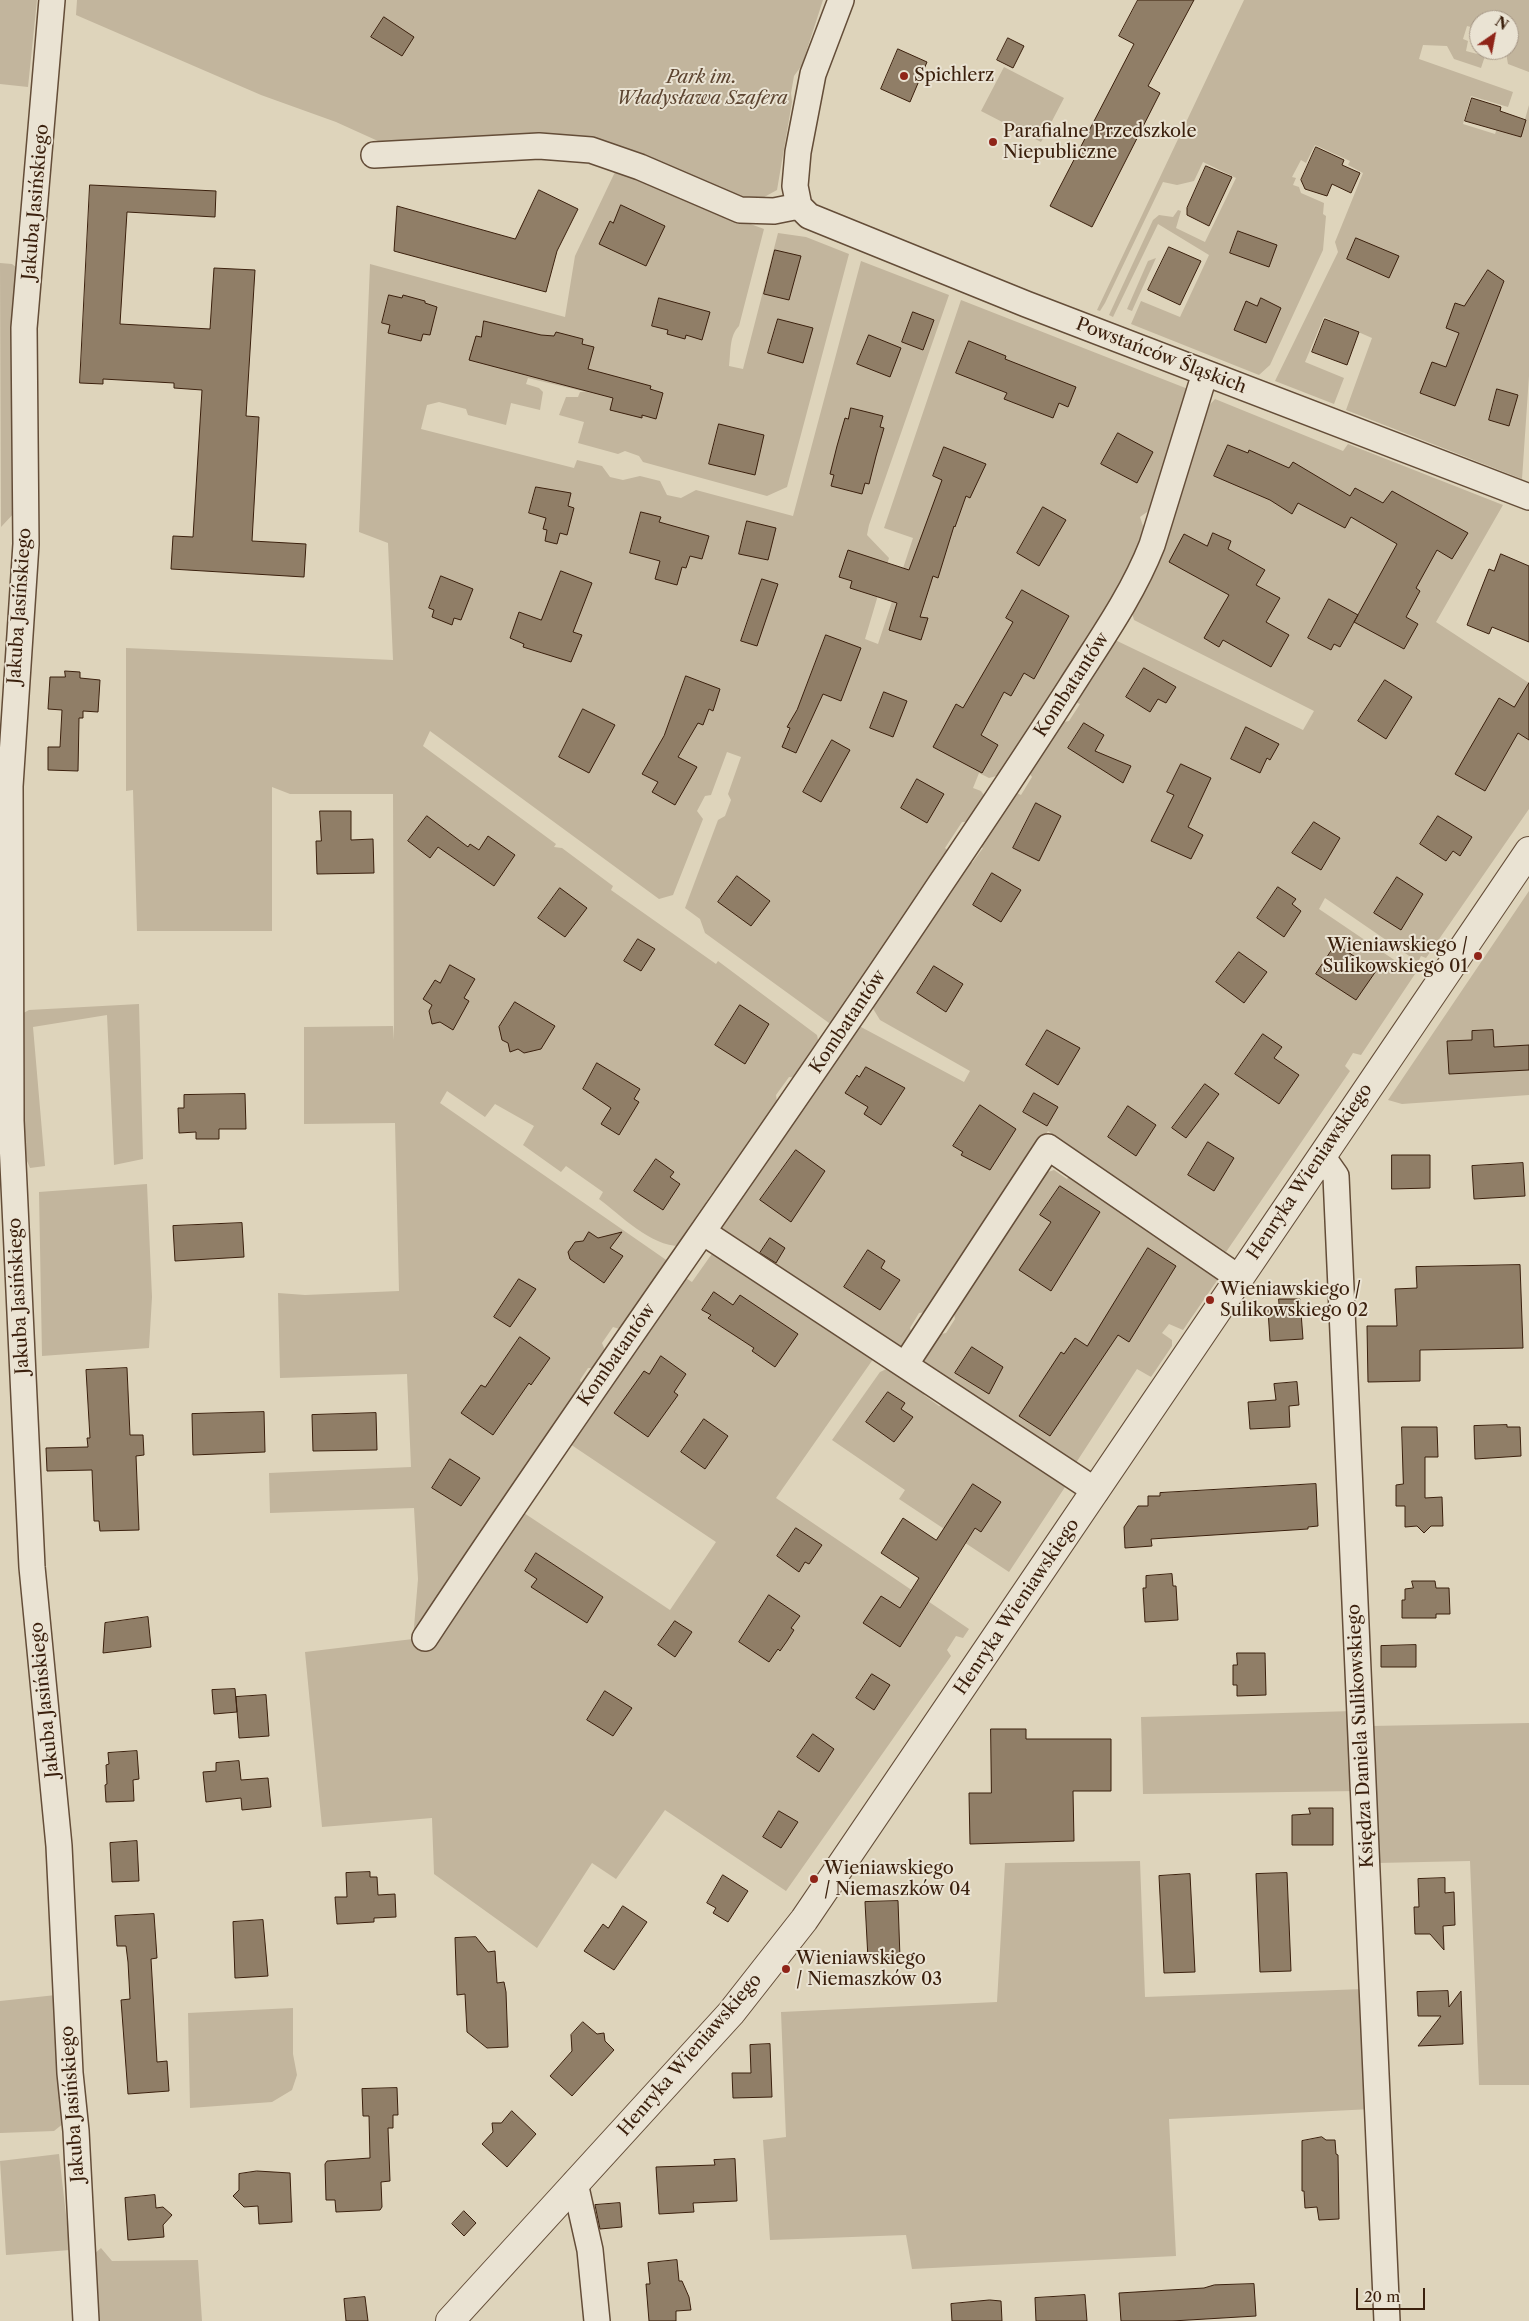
<!DOCTYPE html>
<html>
<head>
<meta charset="utf-8">
<style>
  body { margin:0 }
  #map { position:relative; width:1529px; height:2321px; overflow:hidden; background:#ded4bb; font-family:"Libre Caslon Text",serif }
  canvas { display:block }
  .north { position:absolute; left:1469px; top:10px; width:50px; height:50px; box-sizing:border-box; background:#eae3d3; border:1px solid #a49584; border-radius:50%; rotate:33deg; font-size:14px; font-weight:700; line-height:20px; text-align:center; color:#3b200d }
  .north::after { content:''; display:block; margin:auto; width:18px; height:22px; background:#8f2418; clip-path:polygon(50% 0,100% 100%,50% 72%,0 100%) }
  .scale { position:absolute; left:1356px; top:2288px; width:69px; height:22px; box-sizing:border-box; border:2px solid #3b200d; border-top:0; padding-left:6px; font-size:15px; line-height:18px; white-space:nowrap; color:#3b200d; -webkit-text-stroke:4px #eae3d3; paint-order:stroke }
</style>
</head>
<body>
<div id="map">
<canvas width="1529" height="2321"></canvas>
<div class="north">N</div>
<div class="scale">20 m</div>
</div>
<script>
const g = document.querySelector('canvas').getContext('2d');
g.lineJoin = 'round';
function fill(path, color) { g.fillStyle = color; g.fill(path, 'evenodd'); }
function stroke(path, color, width, dash) { g.strokeStyle = color; g.lineWidth = width; g.lineCap = dash ? 'butt' : 'round'; g.setLineDash(dash || []); g.stroke(path); }
function label(font, color, halo, rows, align = 'center') {
  g.font = font + ' "Libre Caslon Text",serif'; g.lineWidth = 4; g.setLineDash([]); g.textBaseline = 'middle'; g.strokeStyle = halo; g.fillStyle = color; for (const [text, x, y, turn = 0] of rows) {
    g.save(); g.translate(x, y); g.rotate((+turn || 0) * Math.PI / 180); g.textAlign = isNaN(turn) ? turn : align; if (halo) g.strokeText(text, 0, 0); g.fillText(text, 0, 0); g.restore();
  }
}
const green = new Path2D(`
  M0,0h37l-9,87 -28,-3z
  M77,0h746l-21,65 -8,11 -3,17 1,9 -15,88 -29,16 -155,-69 -204,9 -53,-24 -75,-27 -185,-80z
  M1244,0h285v72l-21,-8 -2,-11 3,-3v-30h-30v9l-12,-3 -4,13 5,2 -2,10 19,5 -4,12 -27,-9 -7,-13 -24,-1 -4,14 94,33 -5,15 -37,-11 -8,28 32,10 8,-22 12,4 -5,18 10,3 9,-32v271l-7,103 -176,-69 26,-72 -48,-21 -19,45 39,16 -10,26 -59,-23 63,-129 -3,-10 28,-69 -15,-8 2,-4 -35,-16 -9,18 -5,-3 -9,17 4,1 -3,7 6,2 2,6 23,10 -1,11 3,2 -3,34 -53,115 -11,10 -128,-51 10,-23 39,16 29,-62 -51,-31 -45,93 -4,-2 44,-95 6,-5 14,2 5,-7 3,1 -5,17 29,14 31,-64 -33,-16 -9,19 -17,4 -14,-3 -58,121 -5,8 -3,-1z
  M1004,67l60,31 -23,44 -60,-31z
  M615,172l16,2 87,38 46,17 -25,97c-10,10 -8,26 -10,40l14,3 35,-136 28,4 43,17 -62,233 -20,9 -124,-34 -4,-6 -14,-5 -7,3 -40,-11 6,-21 -25,-7 7,-18h12l2,-5h6l-58,-14 -2,6 13,4 4,4 -3,18 -29,-7 -5,22 -38,-10 -2,-6 -27,-7 -12,3 -6,24 153,39 3,-8 25,6 8,11 13,3 17,-4 20,5 7,14 14,3 15,-8 97,26 68,-255 88,34 -80,230 -2,10 22,23 -24,81 13,5 35,-106 -29,-10 77,-228 227,89 -34,118 -14,10 6,18 -43,87h-6l-80,135h-8l-9,18 -11,3 -10,-5 -6,15 8,3 7,10 -15,21h-11l-17,26 7,6 -114,168 -9,1 -124,-90 -5,-14 -15,-11 33,-88 7,-4 6,-16 -3,-6 13,-37 -14,-5 -16,43 -6,1 -8,15 6,8 -30,76 -14,4 -229,-168 -7,15 133,98 -2,3 8,1 51,38 -2,4 105,74 2,-3 99,74 3,14 -20,29 -11,-1 -13,18 2,14 -52,79 -12,2 -8,12 3,10 -26,34c-31,2 -61,-30 -84,-47l4,-7 -37,-26 -5,6 -38,-27 11,-19 -39,-22 -10,13 -38,-26 -7,12 232,161 -46,67 -13,-4 -11,16 5,12 -11,13h-8l-8,12 3,8 -65,121 152,101 46,-68 -146,-98 52,-81c13,-5 20,-18 21,-31l40,-56 9,6 24,-34 160,107 -100,143 193,131 -6,9 -7,-2 -9,14 4,6 -165,235 -121,-81 -49,69 -24,-16 -55,85 -103,-74 -2,-56 -110,9 -17,-175 108,-13 5,-60 -4,-71 -144,5 -1,-40 142,-6 -4,-93 -127,4 -2,-85 27,2 94,-4 -4,-168 -91,1v-97l89,-1 1,14 -1,-246h-103l-18,-7v144h-135l-4,-141 -7,1v-143l267,12 -5,-117 -29,-11 11,-268 195,53 10,-61z
  M1156,258l-24,53 -5,-2 21,-48z
  M0,263l12,1 9,7 -4,239 -16,17z
  M1215,399l128,52 5,-7 155,61 -67,117 93,61v126l-103,149 -5,-2 -3,6 -93,-64 -6,11 96,65 -54,81 -8,-2 -8,13 5,5 -124,181 -178,-121 -120,181 -9,1 -9,15 3,8 -6,9 -7,5 -185,-125 141,-198h5l103,55 6,-11 -90,-51 -11,-18 95,-139h8l11,-15 -7,-4 36,-53 9,4 11,-18 -5,-7 31,-47 11,-2 11,-17 -7,-3 40,-62 190,91 11,-19 -180,-91 -2,-7 73,-203z
  M1529,891v204l-127,9 -14,-4z
  M139,1004l4,155 -29,6 -7,-150 -74,12 12,139 -15,2 -9,-21 -3,-131 11,-6z
  M1054,1170l13,9 5,-8 144,102 2,6 -35,51 -14,-6 -7,9 10,7v6l-21,31 -14,-8 -65,100 -149,-99 -3,-11 16,-24 10,-2 9,-14 -2,-10 89,-135z
  M147,1184l5,113 -3,51 -107,8 -3,-164z
  M893,1366l29,18 2,11 15,11 12,-2 118,77 -60,91 -110,-73 6,-9 -73,-50 48,-68z
  M1354,1711l4,80 -215,3 -2,-77z
  M1529,1723v362h-50l-9,-224 -93,2 -6,-137z
  M1140,1861l5,136 219,-8 8,120 -203,10 7,137 -264,13 -6,-34 -136,5 -7,-100 23,-3 -5,-125 216,-10 8,-139z
  M56,1995l8,128 -10,8 -54,2v-132z
  M293,2008v46l4,21 -5,15 -20,12 -82,6 -2,-95z
  M59,2154l11,96 -64,5 -6,-94z
  M101,2248l11,13 86,-1 4,61h-104l-4,-67z`);
const building = new Path2D(`
  M1138,0h56l-46,86 12,7 -68,134 -42,-21 84,-162 -15,-8z
  M384,17l30,20 -12,19 -31,-19z
  M1008,38l16,8 -11,22 -16,-8z
  M898,49l29,13 -17,40 -29,-13z
  M1472,98l29,9 -1,4 26,9 -5,17 -56,-16z
  M1316,147l28,13 -2,5 18,8 -9,20 -19,-9 -5,12 -22,-7 -4,-9z
  M1206,166l26,11 -23,49 -22,-11v-7z
  M90,185l126,6 -1,26 -88,-5 -7,112 90,5 4,-61 41,2 -9,146 13,1 -7,124 54,3 -2,33 -133,-8 2,-33 20,1 9,-147 -28,-2v-5l-71,-4v5l-23,-1z
  M539,190l39,19 -21,42 -11,41 -152,-41 3,-45 118,33z
  M621,205l44,21 -19,40 -47,-22 11,-23 3,2z
  M1238,231l39,14 -8,22 -39,-14z
  M1356,238l43,18 -10,22 -42,-19z
  M1169,247l32,14 -21,44 -32,-15z
  M775,250l26,6 -12,44 -25,-6z
  M1488,270l16,11 -49,125 -35,-13 12,-31 14,5 13,-34 -13,-5 9,-25 9,3z
  M389,295l13,3 1,-3 22,6v2l12,4 -7,28 -7,-1 -2,7 -33,-8 2,-8 -8,-2z
  M659,298l51,14 -8,28 -16,-5 -1,4 -18,-5 1,-4 -16,-4z
  M1261,298l20,10 -15,35 -32,-13 12,-29 11,5z
  M913,312l21,8 -11,30 -21,-8z
  M778,319l35,9 -10,35 -35,-10z
  M1325,319l34,13 -12,33 -35,-13z
  M484,321l57,14 13,1 2,-4 27,7 -1,5 12,3 -6,22 63,17 -1,3 13,4 -7,26 -14,-4v3l-32,-8 3,-12 -144,-38 7,-24 5,1z
  M869,335l32,13 -11,29 -33,-13z
  M969,341l37,15 -1,3 71,28 -8,20 -9,-4 -6,15 -49,-19 3,-6 -51,-20z
  M1497,389l21,6 -9,31 -20,-6z
  M851,408l32,8 -3,11 4,1 -8,28 -7,28 -4,-1 -3,11 -31,-8 3,-11 -4,-1 7,-28 8,-28 3,1z
  M719,424l45,11 -9,40 -46,-11z
  M1118,433l35,19 -16,31 -36,-19z
  M1228,445l20,8 1,-3 40,18 4,-6 57,34 5,-8 28,15 9,-12 76,42 -16,26 -15,-9 -21,38 4,3 -14,26 12,7 -14,25 -50,-27 43,-78 -46,-27 -6,11 -47,-25 -6,11 -22,-14 -56,-24z
  M944,447l42,17 -16,34 -4,-2 -11,31 -1,-1 -16,52 -5,-2 -13,41 8,1 -7,22 -32,-10 8,-27 -47,-15 2,-7 -13,-4 9,-27 61,20 33,-90 -9,-4z
  M536,487l35,6 -3,13 6,2 -7,27 -7,-2 -3,11 -12,-3 2,-11 -4,-1 3,-11 -17,-5z
  M1043,507l23,13 -27,46 -22,-13z
  M641,512l20,5 -2,5 50,14 -7,23 -12,-3 -4,12 -4,-1 -5,18 -22,-6 5,-18 -30,-8z
  M747,521l29,7 -8,32 -29,-6z
  M1213,533l18,8 -3,8 37,21 -9,15 24,13 -14,24 23,13 -18,32 -48,-27 -4,7 -15,-9 25,-43 -60,-33 15,-28 23,12z
  M1501,554l28,12v76l-37,-15 -3,7 -22,-9 22,-56 5,2z
  M561,571l31,12 -19,49 9,3 -11,27 -48,-15 1,-3 -14,-6 9,-26 22,8z
  M441,576l32,13 -12,31 -7,-2 -2,7 -20,-8 2,-7 -5,-2z
  M762,579l16,5 -21,62 -16,-5z
  M1022,590l47,26 -35,63 -10,-6 -13,23 -7,-4 -23,43 17,10 -16,28 -49,-26 23,-43 7,4 50,-86 -7,-4z
  M1329,599l29,16 -18,32 -6,-3 -3,6 -23,-12z
  M826,635l35,13 -20,53 -18,-7 -27,59 -14,-6 8,-19 -3,-1 10,-17z
  M1144,668l32,19 -10,16 -8,-4 -8,13 -24,-15z
  M65,671l15,1v6l20,2 -2,32 -15,-1v7h-4l-1,53 -30,-1v-23h12l2,-37 -14,-1 2,-32h15z
  M686,676l34,13 -7,22 -4,-2 -6,16 -5,-2 -20,34 19,10 -22,38 -23,-13 6,-10 -16,-8 22,-38z
  M1385,680l27,17 -26,42 -28,-18z
  M1529,683v57l-11,-7 -33,58 -30,-17 44,-76 15,9z
  M884,692l23,9 -14,36 -23,-9z
  M583,709l32,16 -26,48 -30,-16z
  M1084,723l20,12 -9,16 36,15 -8,17 -55,-35z
  M1246,727l33,17 -9,16 -3,-2 -7,15 -29,-14z
  M832,740l18,10 -29,52 -18,-10z
  M1181,764l30,14 -23,49 15,8 -12,24 -40,-18 23,-46 -7,-3z
  M917,779l27,15 -17,29 -26,-15z
  M1036,803l25,13 -22,45 -26,-13z
  M320,811h31v29l22,-1 1,34 -57,1 -1,-33h5z
  M427,816l41,31 2,-3 9,6 9,-14 27,19 -21,31 -56,-39 -8,11 -22,-17z
  M1438,816l34,21 -12,19 -7,-5 -7,10 -26,-17z
  M1314,822l26,16 -19,32 -29,-17z
  M992,873l29,17 -20,32 -28,-17z
  M737,876l33,25 -19,25 -33,-24z
  M1397,877l26,17 -22,36 -27,-17z
  M1278,887l18,12 -4,5 9,7 -17,26 -27,-19z
  M560,888l27,20 -22,29 -27,-19z
  M638,939l17,10 -14,22 -17,-10z
  M1336,944l40,27 -20,29 -40,-26z
  M1239,952l28,20 -23,31 -28,-21z
  M450,965l25,14 -11,19 5,3 -16,29 -13,-8 -8,2 -3,-13 3,-6 -9,-6 12,-19 5,3z
  M934,966l29,18 -17,28 -29,-19z
  M515,1002l40,24 -14,23 -17,4 -6,-4 -8,3 -2,-9 -6,-3 -3,-13z
  M740,1005l29,19 -24,40 -30,-19z
  M1047,1030l33,18 -22,37 -32,-20z
  M1493,1030l1,17 35,-2v25l-80,4 -2,-33 25,-1v-9z
  M1263,1034l19,13 -8,11 25,17 -20,29 -44,-30z
  M597,1063l43,26 -6,10 5,3 -20,33 -18,-11 10,-16 -28,-19z
  M866,1067l39,21 -24,37 -17,-11 4,-7 -23,-14 12,-18 2,2z
  M1205,1084l14,10 -33,44 -14,-10z
  M1034,1093l24,14 -11,19 -24,-14z
  M245,1094l1,35h-27v10h-23v-7l-17,1 -1,-25h6v-13z
  M980,1105l36,24 -26,41 -29,-15 2,-3 -10,-6z
  M1128,1106l28,19 -20,31 -28,-19z
  M1208,1142l26,16 -20,33 -26,-16z
  M796,1150l29,21 -34,51 -31,-22z
  M1392,1155h38v33l-38,1z
  M656,1159l18,13 -4,5 10,7 -17,26 -29,-19z
  M1523,1163l2,33 -51,3 -2,-33z
  M1060,1186l40,26 -49,79 -32,-21 32,-48 -11,-7z
  M242,1223l2,34 -69,4 -2,-35z
  M589,1232l9,6 24,-6 -12,16 13,8 -19,27 -34,-24 -2,-7 7,-10 8,-1z
  M770,1238l15,10 -9,15 -16,-10z
  M1148,1248l28,18 -47,76 -11,-7 -68,101 -31,-20 42,-64 3,2 11,-16 12,8z
  M868,1250l17,11 -4,7 19,12 -20,30 -36,-23z
  M1520,1265l3,83 -103,2v31l-52,1 -1,-56h30l-2,-37 22,-1 -1,-21z
  M519,1279l17,10 -26,38 -16,-10z
  M714,1292l19,13 7,-10 58,39 -23,33 -23,-16 2,-3 -46,-30 3,-3 -9,-5z
  M1279,1299h21l3,40 -33,2 -2,-31 11,-1z
  M520,1337l30,21 -19,27 -2,-2 -36,52 -32,-22 20,-28 4,2z
  M972,1347l31,20 -14,27 -34,-21z
  M661,1356l25,18 -12,18 4,3 -30,42 -34,-24 30,-42 5,3z
  M127,1368l3,67h13l1,20 -8,1 3,74 -39,1 -1,-10h-5l-2,-51 -45,1 -1,-23 42,-1 -1,-9h3l-4,-68z
  M1297,1382l2,23 -10,1 1,21 -40,2 -2,-27 28,-2 -2,-16z
  M888,1392l17,11 -4,6 12,8 -19,25 -28,-20z
  M264,1412l1,40 -72,3 -1,-41z
  M376,1413l1,37 -64,1 -1,-36z
  M704,1419l24,17 -23,33 -24,-17z
  M1507,1425v2h13l1,29 -46,3 -1,-33z
  M1402,1427h35l1,30h-13v41l17,-1 1,29h-12l-7,7 -7,-7 -12,1v-21h-9v-21l7,-1z
  M450,1459l30,19 -19,28 -29,-18z
  M973,1484l28,18 -20,30 -6,-4 -75,119 -37,-24 18,-27 19,12 19,-30 -38,-25 22,-35 33,22z
  M1316,1484l2,42 -10,1v2l-157,10 1,7 -27,2 -1,-21 14,-21h10v-10h12v-3z
  M796,1528l26,17 -13,19 -4,-2 -6,10 -22,-16z
  M536,1553l67,44 -16,26 -56,-36 6,-8 -12,-8z
  M1172,1574l1,12h3l2,34 -33,2 -2,-34h3v-12z
  M1412,1581h23l1,7h13l1,26h-14v4h-34v-18h3v-11l8,-1z
  M769,1595l31,21 -9,12 3,2 -7,11 -7,10 -2,-2 -9,13 -30,-20z
  M148,1617l3,30 -48,6 2,-30z
  M675,1621l17,11 -17,25 -17,-12z
  M1416,1645v22h-35v-21z
  M1237,1653h28l1,42 -29,1v-11h-4v-20h4z
  M872,1674l18,11 -16,25 -18,-12z
  M235,1689l2,23 -23,2 -2,-24z
  M605,1691l27,17 -19,28 -26,-16z
  M266,1695l3,41 -30,2 -3,-41z
  M991,1729h35v10h85v52h-38l1,50 -104,3 -1,-51h22z
  M813,1734l21,15 -15,23 -22,-15z
  M137,1751l2,28 -6,1 1,21 -28,1 -1,-17 2,-1 -1,-19 3,-1 -1,-11z
  M239,1761l2,19 27,-2 3,29 -29,3 -1,-12 -35,4 -3,-30 13,-1v-8z
  M1309,1808h24v37h-41v-30l18,-1z
  M779,1811l19,11 -17,26 -18,-11z
  M137,1841l2,40 -27,1 -2,-39z
  M370,1872v5h7l1,18 17,-1 1,23 -22,1v4l-37,2 -2,-27h12l-1,-24z
  M1287,1873l4,98 -31,1 -4,-98z
  M1190,1874l5,98 -31,1 -5,-97z
  M723,1875l25,16 -20,31 -15,-9 3,-5 -9,-5z
  M1445,1878v15l9,-1 1,33 -12,1 1,24 -14,-16h-15l-1,-27h5l-1,-28z
  M898,1901l2,57 -32,1 -3,-57z
  M623,1906l24,16 -33,48 -30,-19 19,-27 5,4z
  M154,1914l3,44 -6,1 6,103 10,-1 2,30 -41,3 -7,-94 9,-1 -2,-37 -2,-16h-9l-2,-30z
  M263,1920l5,56 -33,2 -2,-56z
  M476,1937l12,15 7,-1 2,32 7,-1 2,10 2,55 -21,1 -20,-16 -2,-38 -8,1 -2,-57z
  M1448,1991l1,16 12,-16 2,53 -45,2 23,-30h-23l-1,-24z
  M583,2022l14,12 7,-1 1,8 9,9 -42,46 -22,-20 22,-25 -1,-16z
  M770,2044l2,53 -39,1 -1,-25h19l-1,-28z
  M397,2088l1,27h-5v13h-5l2,53 -9,1 1,25 -2,3 -44,2 -1,-12h-9l-1,-36 2,-3 43,-3 -1,-42h-6l-1,-27z
  M512,2111l24,23 -29,33 -25,-23 11,-12 -1,-9h9z
  M1322,2137l4,3h9l1,14 2,1 1,64 -20,1 -2,-13 -12,1 -1,-17h-2v-50z
  M735,2159l2,42 -44,2 1,9 -35,2 -3,-47 59,-2 -1,-5z
  M257,2171l33,2 2,49 -33,2 -1,-18 -14,1 -11,-11 6,-6v-16z
  M155,2195l1,13 7,-1 9,8 -9,10 1,12 -36,3 -3,-42z
  M620,2203l2,24 -22,2 -5,-24z
  M464,2211l12,12 -12,13 -12,-12z
  M677,2260l2,21h3l7,16 2,13 -15,1v10h-27l-3,-37h4l-2,-21z
  M1254,2284l2,32 -84,5h-51l-2,-28 85,-5 10,-3z
  M1085,2295l2,26h-51l-1,-23z
  M365,2297l3,24h-22l-2,-22z
  M990,2300l11,1 1,20h-50l-1,-17z`);
const minor = new Path2D(`
  M52,0l-28,328 2,216 -16,242 1,335 21,446 27,279 11,227 6,58 10,190
  M841,0l-28,74 -15,78 -3,34 4,20 10,10 217,88 503,193
  M374,155l165,-9 52,4 49,17 100,43 34,1 25,-5
  M1322,1156l14,20 51,1145
  M703,1232l393,259
  M905,1365l143,-218 191,131
  M425,1638c167,-253 346,-499 514,-752 44,-65 88,-131 131,-198 29,-46 62,-92 82,-143l53,-172
  M575,2183l15,67 7,71`);
const tertiary = new Path2D(`
  M450,2321l281,-308 73,-93 725,-1069`);
const markers = [
  [904,76,5,"#8f2418"],
  [993,142,5,"#8f2418"],
  [1478,956,5,"#8f2418"],
  [1210,1300,5,"#8f2418"],
  [814,1879,5,"#8f2418"],
  [786,1969,5,"#8f2418"]
];
const poiNames = [
  ["Spichlerz",914,76],
  ["Parafialne Przedszkole",1003,132],
  ["Niepubliczne",1003,153],
  ["Wieniawskiego /",1468,946,"right"],
  ["Sulikowskiego 01",1468,967,"right"],
  ["Wieniawskiego /",1220,1290],
  ["Sulikowskiego 02",1220,1311],
  ["Wieniawskiego",824,1869],
  ["/ Niemaszków 04",824,1890],
  ["Wieniawskiego",796,1959],
  ["/ Niemaszków 03",796,1980]
];
const parkNames = [
  ["Park im.",702,78],
  ["Władysława Szafera",702,99]
];
const streetNames = [
  ["Jakuba Jasińskiego",36,202,-85],
  ["Powstańców Śląskich",1161,356,21],
  ["Jakuba Jasińskiego",20,606,-86],
  ["Kombatantów",1072,685,-57],
  ["Kombatantów",848,1022,-56],
  ["Henryka Wieniawskiego",1310,1172,-56],
  ["Jakuba Jasińskiego",19,1296,-93],
  ["Kombatantów",617,1355,-55],
  ["Henryka Wieniawskiego",1017,1607,-56],
  ["Jakuba Jasińskiego",45,1700,-96],
  ["Księdza Daniela Sulikowskiego",1361,1736,-93],
  ["Henryka Wieniawskiego",690,2055,-49],
  ["Jakuba Jasińskiego",73,2104,-94]
];
fill(green, '#c2b59d');
fill(building, '#907e67');
stroke(building, '#3b200d', 1);
stroke(minor, '#644d38', 28);
stroke(tertiary, '#644d38', 30);
stroke(minor, '#eae3d3', 25);
stroke(tertiary, '#eae3d3', 28);
for (const [x, y, r, color] of markers) { const dot = new Path2D(); dot.arc(x, y, r, 0, 2 * Math.PI); g.fillStyle = color; g.fill(dot); stroke(dot, '#eae3d3', 2); }
label('18px', '#3b200d', '#eae3d3', poiNames, 'left');
label('italic 18px', '#5d4531', '#eae3d3', parkNames);
label('18px', '#3b200d', '#eae3d3', streetNames);
</script>
</body>
</html>
